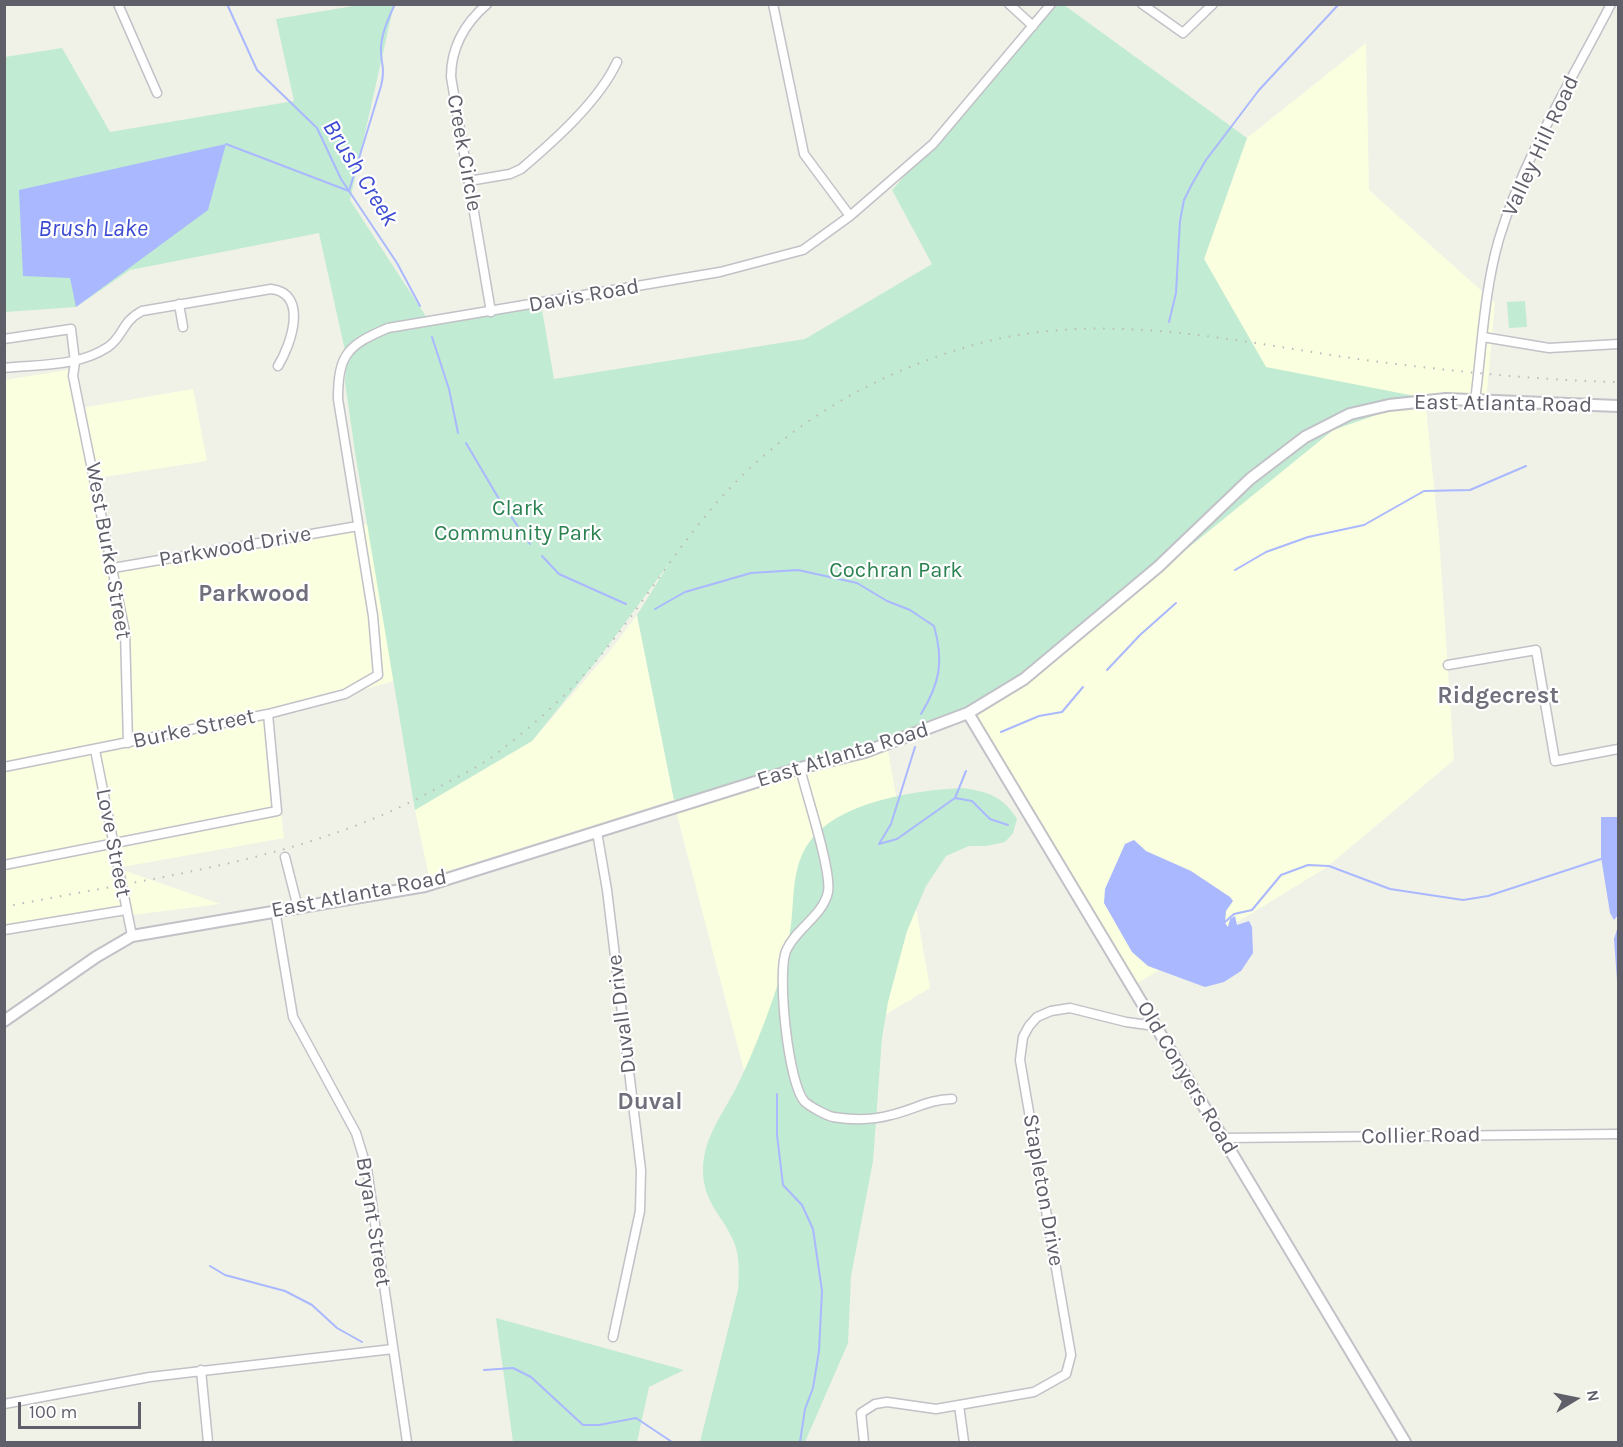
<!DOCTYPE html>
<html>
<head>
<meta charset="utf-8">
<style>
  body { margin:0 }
  #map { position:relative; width:1623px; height:1447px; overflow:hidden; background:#f0f2e7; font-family:Karla,sans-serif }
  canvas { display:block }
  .frame { position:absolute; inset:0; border:6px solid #5e5f69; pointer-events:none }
  .north { position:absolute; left:1545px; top:1369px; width:60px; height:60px; -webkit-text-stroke:4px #fff; paint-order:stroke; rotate:80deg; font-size:16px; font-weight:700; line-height:24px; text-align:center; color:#5e5f69 }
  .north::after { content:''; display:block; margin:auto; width:21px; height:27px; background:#5e5f69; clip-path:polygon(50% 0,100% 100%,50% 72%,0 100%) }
  .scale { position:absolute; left:18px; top:1402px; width:123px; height:27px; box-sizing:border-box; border:3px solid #5e5f69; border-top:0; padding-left:8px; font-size:18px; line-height:21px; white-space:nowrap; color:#5e5f69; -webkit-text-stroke:4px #fff; paint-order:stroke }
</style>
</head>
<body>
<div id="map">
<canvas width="1623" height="1447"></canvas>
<div class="frame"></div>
<div class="north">N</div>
<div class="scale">100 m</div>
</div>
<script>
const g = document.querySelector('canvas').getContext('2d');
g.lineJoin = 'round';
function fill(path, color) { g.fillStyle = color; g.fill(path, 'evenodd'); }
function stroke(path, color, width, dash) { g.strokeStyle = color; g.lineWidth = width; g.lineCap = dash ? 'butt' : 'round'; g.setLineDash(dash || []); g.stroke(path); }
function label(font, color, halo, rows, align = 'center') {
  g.font = font + ' Karla,sans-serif'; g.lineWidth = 4.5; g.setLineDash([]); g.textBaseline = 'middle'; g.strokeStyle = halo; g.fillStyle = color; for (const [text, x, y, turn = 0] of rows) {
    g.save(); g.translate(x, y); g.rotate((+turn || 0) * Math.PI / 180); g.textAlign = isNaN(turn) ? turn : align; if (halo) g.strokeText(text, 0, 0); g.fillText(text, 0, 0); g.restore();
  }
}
const commercial = new Path2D(`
  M1366,43l3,147 126,113 -9,100 -61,-5 14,138 15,224 -127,107 -197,121 -160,-270 63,-44 300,-244 90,-32 -157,-30 -62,-109 43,-121z
  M74,369l7,39 112,-19 14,72 -110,17 16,92 256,-46 25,157 -125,35 15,122 -167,30 103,36 -215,27v-551z
  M637,615l37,185 213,-55 43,243 -72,43 -92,123 -93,-354 -244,77 -14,-67 117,-69 78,-90z`);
const green = new Path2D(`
  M394,4l-44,196 77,118 -39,10 152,-30 14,81 251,-40 127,-75 -40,-74 165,-185h7l183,133 -43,121 62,108 159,31 -92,32 -300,244 -63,43 -83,28 -213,55 -37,-185 33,-53 -68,92 -70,87 -117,69 -60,-358 -10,-70 2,-22 -28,-127 -189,37 -54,37 -71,5v-255l57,-9 48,84 184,-31 -18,-82 83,-14z
  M1525,301l2,26 -18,1 -2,-26z
  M963,788c25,4 40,8 54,31l-4,14 -8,9 -19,4h-17l-23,10 -20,30 -19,45 -19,71 -6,36 -9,123 -22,115 -3,67 -43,99h-105l38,-152c1,-16 2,-30 -3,-45 -11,-30 -33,-41 -32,-78 1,-32 24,-59 37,-87 16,-34 30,-70 41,-106 4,-16 8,-32 10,-49 4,-32 0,-64 24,-90 33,-35 103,-45 148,-47z
  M496,1318l188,52 -35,17 -12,55h-124z`);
const water = new Path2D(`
  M226,144l-18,66 -132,97 -6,-29 -47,-2 -4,-86z
  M1601,817h17v98l-4,5 -4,-7 -9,-56z
  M1134,840l12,11 45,20 39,26 3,4 -7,10 -1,12 3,4 2,-8 5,-3 2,9 12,-4 3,6 1,26 -12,18 -17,11 -19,5 -57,-21 -16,-14 -28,-49 1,-14 20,-45z
  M1618,926v68l-4,-55z`);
const stream = new Path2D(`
  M227,4l30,66 60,58 24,51 56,84 23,43
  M226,144l123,47
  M349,191l32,-105c5,-20 -1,-23 0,-39 1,-15 8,-30 14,-43
  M1169,322l7,-29 4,-72 4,-21 8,-16 14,-24 53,-70 80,-86
  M432,337l17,52 9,44
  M466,443l33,56 31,45
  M542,556l17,18 67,30
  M1235,570l31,-18 42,-15 56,-12 60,-34 46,-1 56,-24
  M655,609l30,-17 66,-19 47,-3 59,13 30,18 23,9 24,16c10,35 6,57 -13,88
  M1107,670l33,-35 36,-32
  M1001,732l38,-16 23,-4 21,-25
  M955,798l11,-27
  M879,844l18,-5 58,-41 17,3 18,18 18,6
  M879,844l12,-20 24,-77
  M1225,922l9,-8 18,-4 29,-35 27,-10 21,1 61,23 73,11 25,-4 113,-37
  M777,1094v41l6,50 19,20 11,24 9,62 -3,60 -6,37 -8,21 -5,33
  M210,1266l15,9 60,16 27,14 25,23 25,14
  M484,1370l29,-2 18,9 52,48h16l37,-7 36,24`);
const minor = new Path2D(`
  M118,4l39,89
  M487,4c-23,20 -36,43 -36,73l40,235
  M773,4l31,150 46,62
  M1009,4l24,22
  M1142,4l41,29 30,-29
  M469,181l41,-7 11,-5c33,-28 78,-68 96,-107
  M179,304l4,23
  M1483,337l66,11 69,-4
  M4,339l67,-10 4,33 -2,14 52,256 3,111
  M4,368c35,-4 74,-1 104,-21 16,-11 13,-25 34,-36l129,-22c38,4 20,56 7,77
  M1475,401c7,-54 9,-110 24,-162 25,-83 73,-159 112,-235
  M113,568l245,-42
  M1448,665l88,-15 19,111 63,-12
  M95,750l37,186
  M4,767l264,-53 77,-20 33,-19 -5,-59 -35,-217c0,-45 10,-54 50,-71l332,-56 83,-22 47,-34 83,-72 118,-140
  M800,768c6,26 32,103 28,124 -5,24 -33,37 -42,59 -9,23 2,134 19,151 6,5 20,13 28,15 19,3 40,3 58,-2 22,-5 39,-16 61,-16
  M597,832l10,58 34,280 -1,41 -27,126
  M285,857l13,51
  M4,865l273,-54 -9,-97
  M275,910l18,107 63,116 11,36 40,273
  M4,930l122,-20
  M1224,1138l394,-4
  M201,1370l7,72
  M4,1404l146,-27 243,-28
  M959,1405l5,37
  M864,1442l-3,-29 14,-9 12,-2 49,7 98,-17 32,-18 5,-19 -51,-295 3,-23 6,-11 8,-9 14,-6 19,-3 56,14 29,4`);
const tertiary = new Path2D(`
  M968,713l437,729
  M4,1021l92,-64 36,-21 293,-50 375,-118 65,-16 103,-39 56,-34 134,-112 92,-88 55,-42 45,-23 39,-9 57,-6 172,7`);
const rail = new Path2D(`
  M4,907c148,-30 304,-46 437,-121 18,-10 38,-19 55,-32 38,-29 75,-62 105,-99 45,-54 80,-115 128,-166 67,-71 154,-119 248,-145 129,-35 259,-2 388,16 84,11 169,20 253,22`);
const streetNames = [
  ["Valley Hill Road",1541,146,-65],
  ["Creek Circle",464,153,80],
  ["Davis Road",584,296,-10],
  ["East Atlanta Road",1503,404,1],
  ["Parkwood Drive",235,547,-10],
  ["West Burke Street",108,551,80],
  ["Burke Street",194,729,-12],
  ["East Atlanta Road",843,755,-17],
  ["Love Street",113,843,79],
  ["East Atlanta Road",359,894,-11],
  ["Duvall Drive",622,1014,-97],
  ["Old Conyers Road",1187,1078,59],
  ["Collier Road",1421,1136,-1],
  ["Stapleton Drive",1043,1190,80],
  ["Bryant Street",373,1222,81]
];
const parkNames = [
  ["Clark",518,509],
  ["Community Park",518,534],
  ["Cochran Park",896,571]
];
const waterNames = [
  ["Brush Creek",360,173,58],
  ["Brush Lake",93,229]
];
const neighbourhoodNames = [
  ["Parkwood",254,594],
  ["Ridgecrest",1498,696],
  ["Duval",650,1102]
];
fill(commercial, '#faffdf');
fill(green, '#c1ebd2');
fill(water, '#aab8ff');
stroke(stream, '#aab8ff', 2);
stroke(minor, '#c1c1c8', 11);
stroke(tertiary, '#c1c1c8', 14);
stroke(minor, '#fff', 8);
stroke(tertiary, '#fff', 10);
stroke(rail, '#bababc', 2, [1.5, 8]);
label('22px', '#5e5f69', '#fff', streetNames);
label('22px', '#2b8251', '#fff', parkNames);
label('italic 24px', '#3e4cd1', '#fff', waterNames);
label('bold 24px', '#6f707b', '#fff', neighbourhoodNames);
</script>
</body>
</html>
